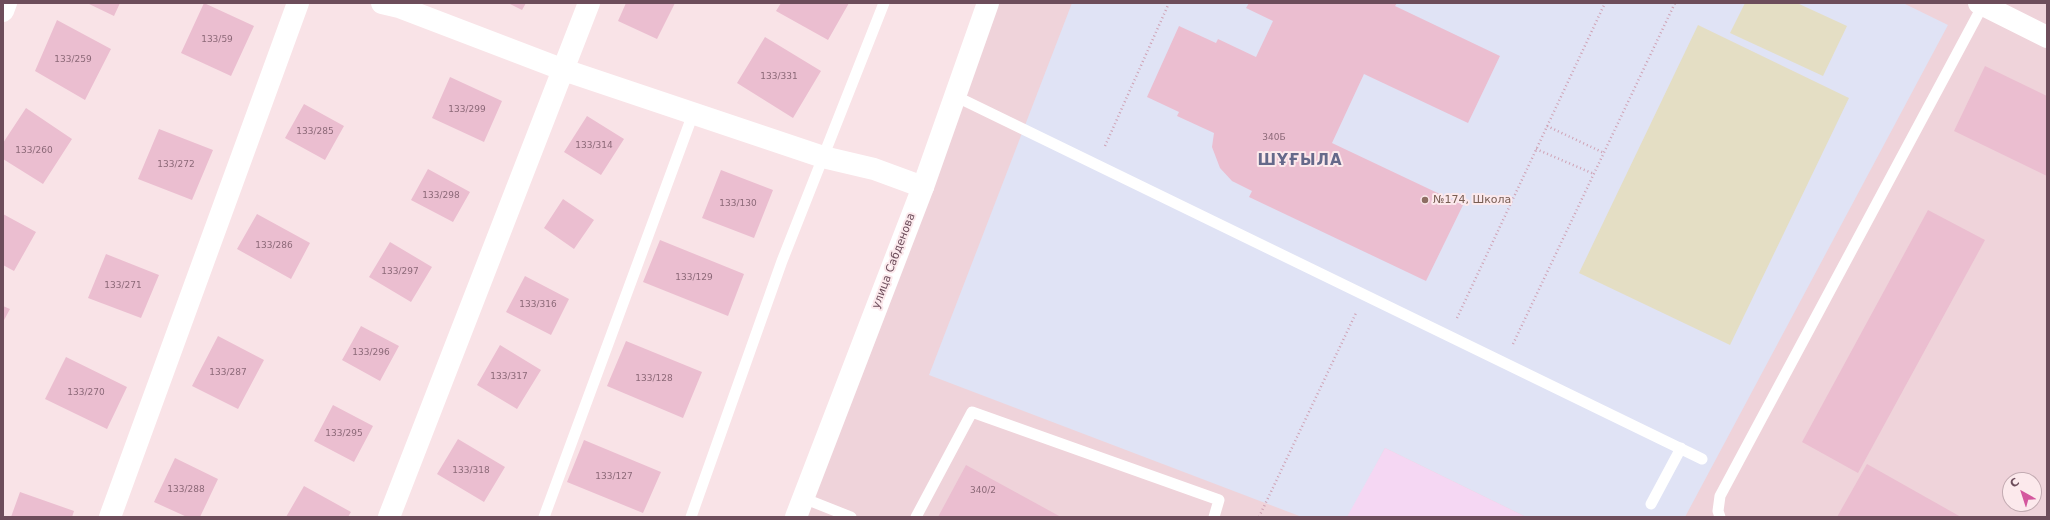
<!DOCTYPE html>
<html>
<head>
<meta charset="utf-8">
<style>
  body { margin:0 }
  #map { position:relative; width:2050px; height:520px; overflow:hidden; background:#f9e3e7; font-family:"DejaVu Sans",sans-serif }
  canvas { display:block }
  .frame { position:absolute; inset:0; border:4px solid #6d4d5b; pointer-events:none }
  .north { position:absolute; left:2002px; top:472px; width:40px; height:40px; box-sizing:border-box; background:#fce9ec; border:1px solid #c3abb2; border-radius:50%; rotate:321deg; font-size:11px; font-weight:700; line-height:16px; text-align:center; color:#6d4d5b }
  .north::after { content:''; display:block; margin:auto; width:14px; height:18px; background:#d4579e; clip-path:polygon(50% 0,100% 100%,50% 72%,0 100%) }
</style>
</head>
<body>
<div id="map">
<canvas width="2050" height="520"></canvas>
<div class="frame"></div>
<div class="north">С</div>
</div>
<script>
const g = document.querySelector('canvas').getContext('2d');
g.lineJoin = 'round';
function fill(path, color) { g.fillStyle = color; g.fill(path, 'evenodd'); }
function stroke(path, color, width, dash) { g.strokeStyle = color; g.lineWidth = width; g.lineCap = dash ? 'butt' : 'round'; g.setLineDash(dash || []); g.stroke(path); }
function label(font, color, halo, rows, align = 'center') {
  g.font = font + ' "DejaVu Sans",sans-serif'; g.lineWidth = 4; g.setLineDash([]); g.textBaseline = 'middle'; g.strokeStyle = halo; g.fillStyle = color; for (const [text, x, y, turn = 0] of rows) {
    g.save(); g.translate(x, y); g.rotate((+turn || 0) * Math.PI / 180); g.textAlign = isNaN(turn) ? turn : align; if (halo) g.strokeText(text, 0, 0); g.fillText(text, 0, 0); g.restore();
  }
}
const residential = new Path2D(`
  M998,3h1049v514h-1242zM2010,480h24v24h-24z`);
const education = new Path2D(`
  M1072,3h831l45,22 -263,492h-159l-141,-69 -36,69h-47l-373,-142z`);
const medical = new Path2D(`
  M1385,448l141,69h-179z`);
const green = new Path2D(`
  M1745,3h52l50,23 -24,50 -93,-43z
  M1698,25l151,73 -119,247 -151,-72z`);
const building = new Path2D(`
  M87,3h33l-6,13z
  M204,3l50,23 -23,50 -50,-23z
  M508,3h18l-4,7z
  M626,3h49l-18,36 -39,-18z
  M781,3h68l-21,37 -52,-29z
  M1249,3h148l-2,3 105,50 -32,67 -104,-49 -32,69 131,62 -37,76 -177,-84 3,-6 -20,-10 -12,-13 -8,-21 2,-14 -37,-17 2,-4 -32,-15 32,-71 37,17 2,-4 38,18 17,-36 -27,-13z
  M57,20l54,29 -26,51 -50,-29z
  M765,37l56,34 -28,47 -56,-35z
  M1985,66l62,30v80l-93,-45z
  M450,77l52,24 -18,41 -52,-24z
  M304,104l40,22 -19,34 -40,-22z
  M26,108l46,31 -29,45 -40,-25v-16z
  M587,116l37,23 -23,36 -37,-23z
  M159,129l54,21 -21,50 -54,-21z
  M428,169l42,23 -17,30 -42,-22z
  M721,170l52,20 -19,48 -52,-20z
  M563,199l31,21 -20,29 -30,-21z
  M1928,210l57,30 -127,233 -56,-31z
  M3,214l33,18 -22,39 -11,-6z
  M257,214l53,29 -19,36 -54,-30z
  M660,240l84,34 -16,42 -85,-34z
  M390,242l42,25 -21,35 -42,-25z
  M106,254l53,21 -18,43 -53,-20z
  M525,276l44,23 -18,36 -45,-23z
  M3,306l7,3 -7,13z
  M361,326l38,20 -19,35 -38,-21z
  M218,336l46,24 -26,49 -46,-23z
  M626,341l76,31 -19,46 -76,-32z
  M500,345l41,25 -24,39 -40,-24z
  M66,357l61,30 -20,42 -62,-30z
  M333,405l40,21 -19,36 -40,-21z
  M458,439l47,28 -21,35 -47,-28z
  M584,440l77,32 -18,41 -76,-31z
  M175,458l43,21 -18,38h-13l-33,-15z
  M1867,464l94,53h-124z
  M966,465l95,52h-123z
  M304,486l47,26 -3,5h-62z
  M20,492l54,19 -2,6h-61z`);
const path = new Path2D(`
  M1547,126l57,27
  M1105,146l64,-143
  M1536,149l58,25
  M1457,318l148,-315
  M1513,344l162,-341
  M1259,517l97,-204`);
const lane = new Path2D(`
  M955,96l747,363
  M803,498l48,19
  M1651,504l30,-56
  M544,517l149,-403
  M691,517l91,-256 102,-258
  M916,517l56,-105 247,88 -5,17
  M1720,517l-2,-6 2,-15 263,-491`);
const street = new Path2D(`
  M382,3l17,4 165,63 259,87 51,12 49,18
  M1979,3l68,34
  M3,11l3,-8
  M110,517l188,-514
  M389,517l200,-514`);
const secondary = new Path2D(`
  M796,517l127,-330 65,-184`);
const markers = [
  [1425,200,4,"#8d6e63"]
];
const numberNames = [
  ["133/59",217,40],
  ["133/259",73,60],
  ["133/331",779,77],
  ["133/299",467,110],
  ["133/285",315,132],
  ["340Б",1274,138],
  ["133/314",594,146],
  ["133/260",34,151],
  ["133/272",176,165],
  ["133/298",441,196],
  ["133/130",738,204],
  ["133/286",274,246],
  ["133/297",400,272],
  ["133/129",694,278],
  ["133/271",123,286],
  ["133/316",538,305],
  ["133/296",371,353],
  ["133/287",228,373],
  ["133/317",509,377],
  ["133/128",654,379],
  ["133/270",86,393],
  ["133/295",344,434],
  ["133/318",471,471],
  ["133/127",614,477],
  ["133/288",186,490],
  ["340/2",983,491]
];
const educationNames = [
  ["№174, Школа",1433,200]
];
const streetNames = [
  ["улица Сабденова",894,261,-69]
];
const districtNames = [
  ["ШҰҒЫЛА",1300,161]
];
fill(residential, '#efd3da');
fill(education, '#e0e3f5');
fill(medical, '#f5d7f3');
fill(green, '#e4dec4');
fill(building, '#ebbed0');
stroke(path, '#cfa2b4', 2.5, [1, 3]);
stroke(lane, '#fff', 11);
stroke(street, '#fff', 22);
stroke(secondary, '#fff', 22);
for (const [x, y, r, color] of markers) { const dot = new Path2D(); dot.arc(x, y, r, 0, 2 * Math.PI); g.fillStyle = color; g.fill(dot); stroke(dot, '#fce9ec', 1.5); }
label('9px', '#8c6978', null, numberNames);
label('11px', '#785e54', '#fce9ec', educationNames, 'left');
label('11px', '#6d4d5b', '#fce9ec', streetNames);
g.letterSpacing = '1px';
label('bold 15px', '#65698a', '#fce9ec', districtNames);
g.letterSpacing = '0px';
</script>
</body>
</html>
